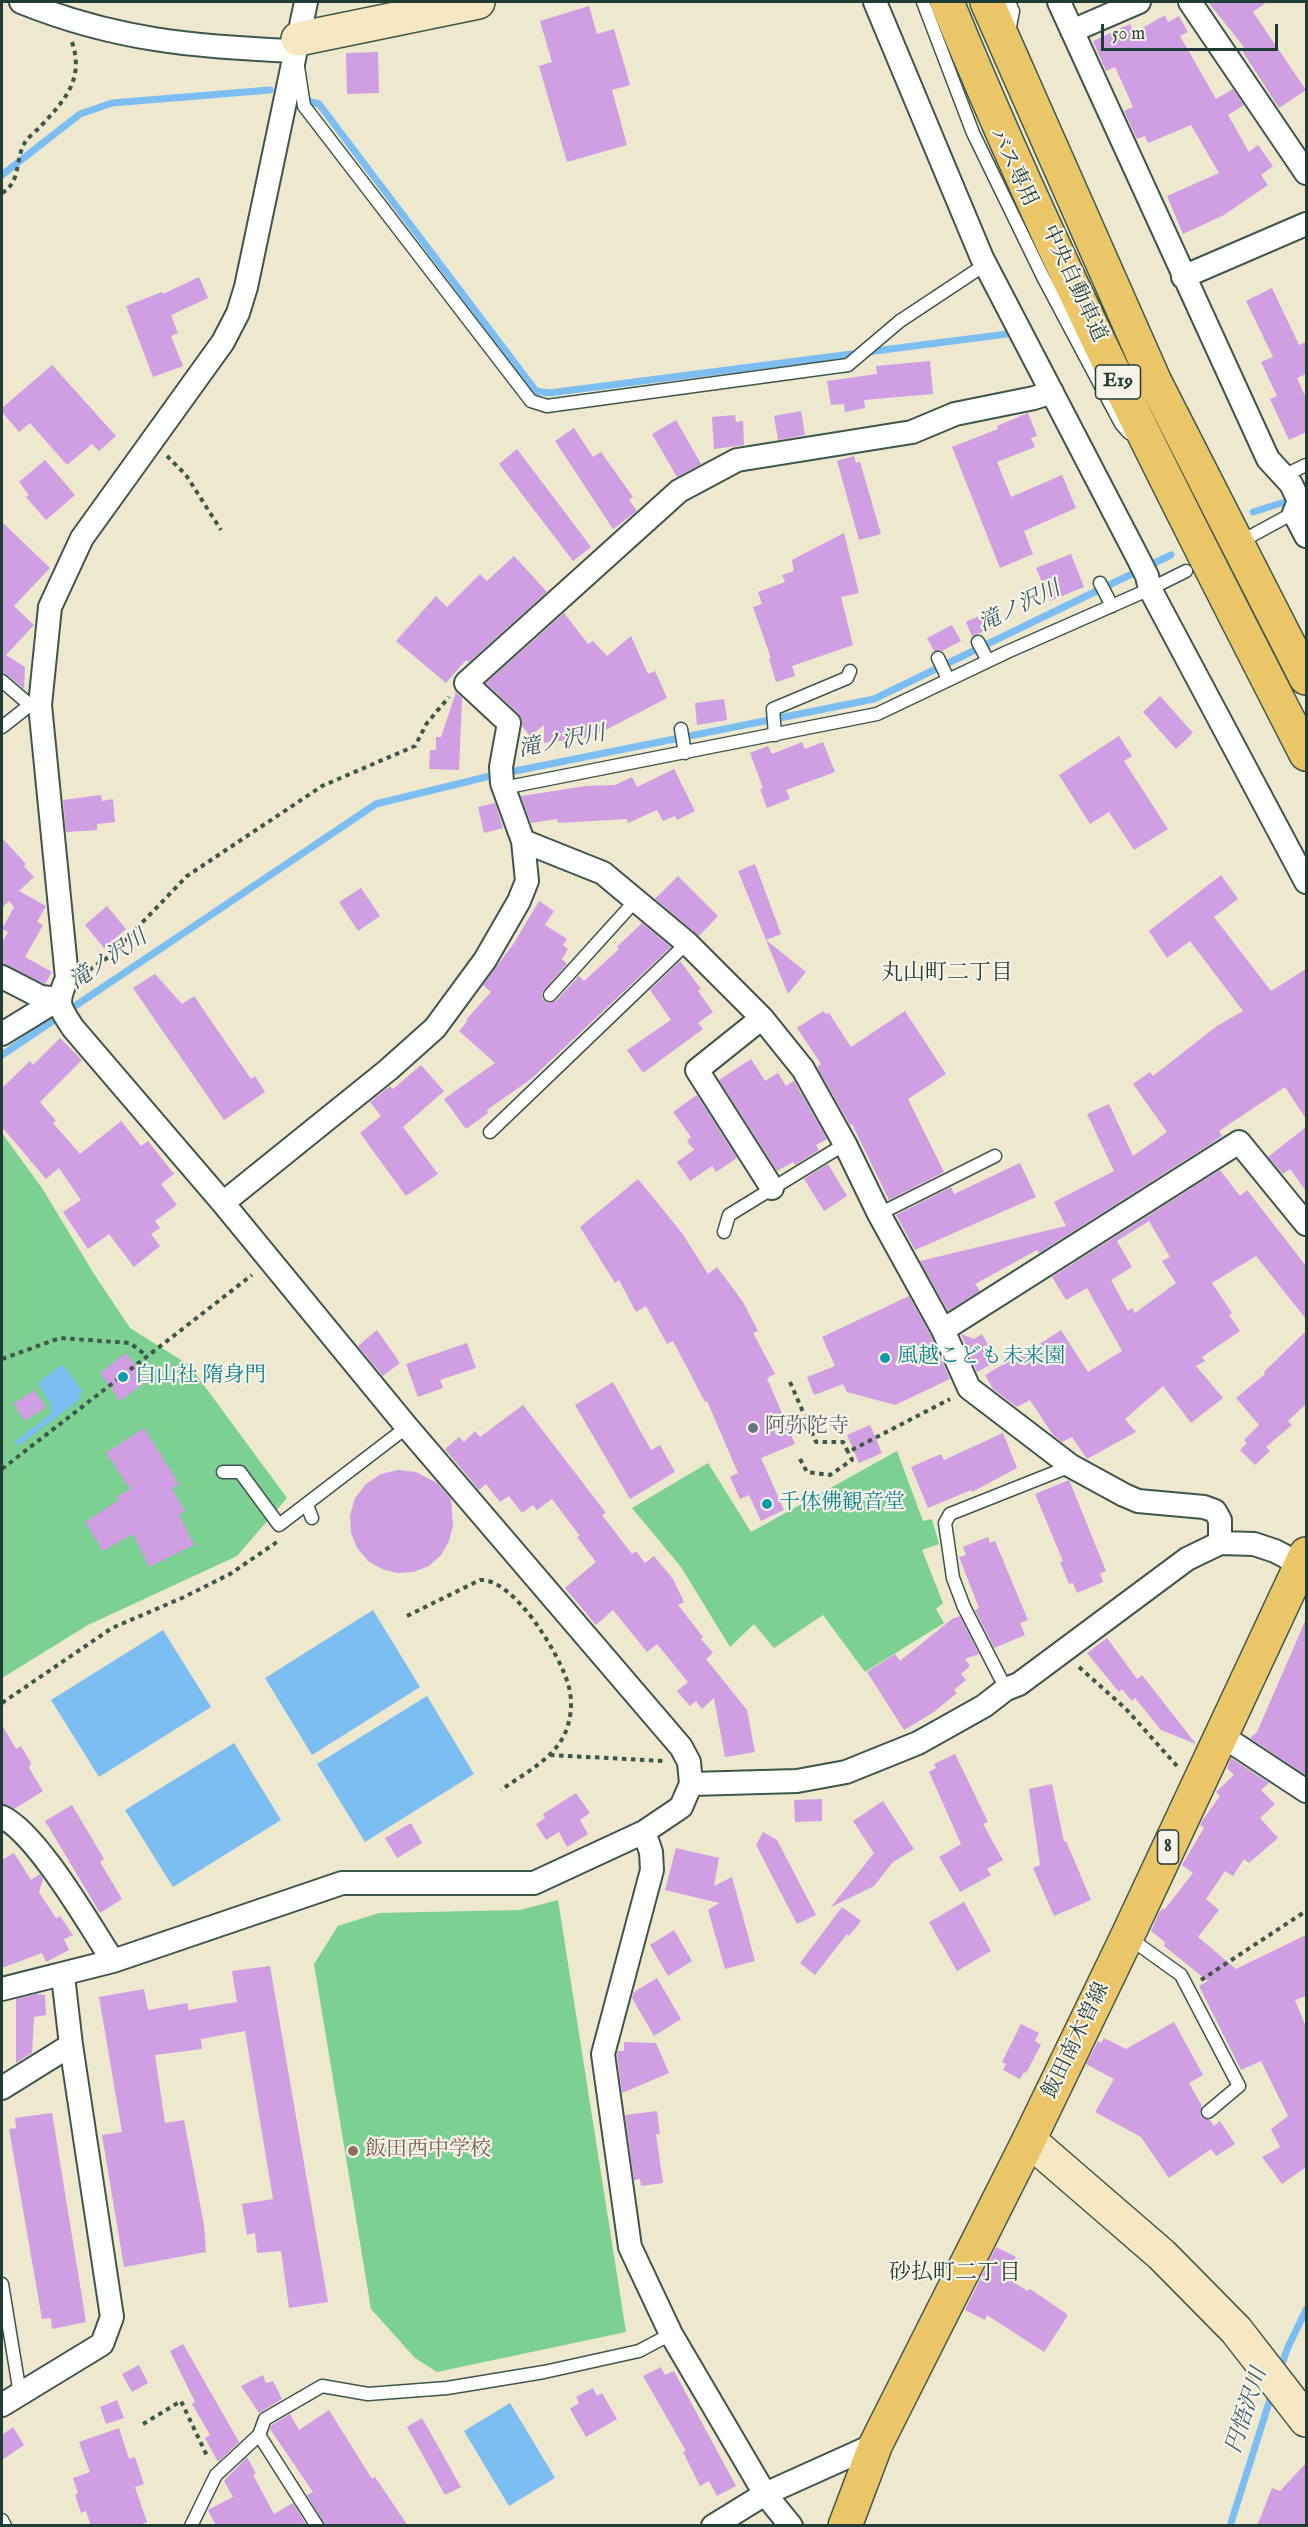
<!DOCTYPE html>
<html>
<head>
<meta charset="utf-8">
<style>
  body { margin:0 }
  #map { position:relative; width:1308px; height:2527px; overflow:hidden; background:#eee8cf; font-family:"IM FELL English",serif }
  canvas { display:block }
  .frame { position:absolute; inset:0; border:3px solid #1f3d34; pointer-events:none }
  .scale { position:absolute; left:1101px; top:24px; width:177px; height:27px; box-sizing:border-box; border:3px solid #1f3d34; border-top:0; padding-left:8px; font-size:18px; line-height:21px; white-space:nowrap; color:#1f3d34; -webkit-text-stroke:4px #f7f3e8; paint-order:stroke }
</style>
</head>
<body>
<div id="map">
<canvas width="1308" height="2527"></canvas>
<div class="frame"></div>
<div class="scale">50 m</div>
</div>
<script>
const g = document.querySelector('canvas').getContext('2d');
g.lineJoin = 'round';
function fill(path, color) { g.fillStyle = color; g.fill(path, 'evenodd'); }
function stroke(path, color, width, dash) { g.strokeStyle = color; g.lineWidth = width; g.lineCap = dash ? 'butt' : 'round'; g.setLineDash(dash || []); g.stroke(path); }
function label(font, color, halo, rows, align = 'center') {
  g.font = font + ' "IM FELL English","Noto Serif JP",serif'; g.lineWidth = 4.5; g.setLineDash([]); g.textBaseline = 'middle'; g.strokeStyle = halo; g.fillStyle = color; for (const [text, x, y, turn = 0] of rows) {
    g.save(); g.translate(x, y); g.rotate((+turn || 0) * Math.PI / 180); g.textAlign = isNaN(turn) ? turn : align; if (halo) g.strokeText(text, 0, 0); g.fillText(text, 0, 0); g.restore();
  }
}
const green = new Path2D(`
  M2,1133l40,55 52,86 36,54 59,37 98,133 -50,58 -149,69 -86,53z
  M897,1451l26,70 9,-2 7,25 -17,6 21,53 -7,6 8,14 -79,49 -42,-57 -49,33 -20,-24 -24,23 -49,-80 -49,-59 76,-45 43,69z
  M558,1900l68,432 -189,40 -22,-14 -44,-49 -57,-345 24,-38 41,-13 141,-3z`);
const water = new Path2D(`
  M62,1364l20,26 -3,10 -61,46 -3,-5 35,-26 2,-9 -14,-23z
  M373,1610l47,77 -108,68 -47,-77z
  M163,1630l48,77 -112,70 -48,-77z
  M427,1696l47,78 -109,68 -48,-78z
  M234,1743l47,77 -108,67 -48,-77z
  M510,2403l45,75 -46,28 -45,-75z`);
const stream = new Path2D(`
  M307,101l12,3 217,287 13,2 458,-59
  M2,175l78,-61 32,-11 158,-13
  M1253,512l41,-13
  M2,1055l374,-251 114,-28 384,-77 297,-144
  M1280,2369l8,-22 18,-37
  M1230,2526l42,-133`);
const building = new Path2D(`
  M1208,2h59l-14,10 53,78 -27,18 -38,-59 3,-2z
  M589,6l8,28 17,-5 16,56 -18,5 15,55 -60,17 -28,-96 13,-4 -12,-41z
  M1165,15l3,7 11,-6 9,16 -8,4 36,63 17,-10 11,16 -16,10 21,37 9,-7 15,21 -12,9 7,10 -44,30 -41,19 -16,-38 52,-23 -28,-48 -43,18 -3,-7 -8,3 -13,-28 9,-4 -18,-40 -9,4 -13,-30 37,-17 4,9z
  M378,52l1,41 -32,1 -1,-41z
  M199,277l9,21 -37,17 7,18 -7,3 12,30 -30,11 -27,-71 36,-14 1,2z
  M1272,288l27,57 7,-3v32l-9,4 9,20v34l-17,8 -19,-41 7,-3 -16,-34 12,-5 -27,-56z
  M930,361l3,33 -69,6 1,8 -20,4 -1,-8 -13,1 -4,-24 50,-7 -1,-8z
  M52,365l64,71 -17,15 -7,-7 -25,21 -37,-42 -11,9 -17,-20v-4z
  M801,411l4,24 -27,5 -4,-24z
  M1028,413l9,23 -6,2 4,9 -38,15 14,35 51,-22 14,33 -52,23 9,23 -33,14 -48,-121 46,-18 -1,-3z
  M735,415l1,7 7,-1 1,24 -30,4 -2,-32z
  M676,420l25,44 -24,13 -25,-43z
  M574,428l19,29 8,-5 32,45 -4,3 8,11 -24,18 -58,-88z
  M517,449l74,98 -18,14 -74,-97z
  M854,456l2,7 4,-1 21,72 -22,6 -22,-79z
  M45,460l30,35 -29,25 -20,-23 3,-2 -10,-13z
  M2,522l48,46 -36,38 20,19 -28,30 19,12 -1,22 -17,-14 -5,-2z
  M844,533l15,60 -18,4 12,48 -61,21 3,10 -19,6 -7,-23 2,-1 -18,-51 9,-3 -4,-12 27,-10 -3,-7 12,-4 -2,-11z
  M1071,554l13,33 -34,14 -14,-33z
  M514,556l33,36 -78,70 -3,-2 -20,23 -50,-42 40,-45 11,11 33,-33 7,7z
  M995,609l7,16 -30,11 -6,-14z
  M564,613l24,31 5,-3 14,15 24,-20 17,38 7,-3 12,27 -75,39 -48,6v-18l-14,11 -8,-10v-7l-4,-6 -32,-30z
  M952,625l9,16 -19,10h-8l-7,-13z
  M456,692l6,6 -3,72 -30,-1 1,-19h6v-13h5z
  M1160,696l33,37 -17,16 -33,-37z
  M724,699l3,21 -30,5 -2,-22z
  M1119,736l13,20 -8,5 44,68 -34,21 -25,-38 -19,12 -31,-49z
  M802,742l3,7 18,-7 12,30 -49,18 4,9 -23,9 -7,-19 3,-1 -13,-35 18,-7 4,8z
  M674,769l21,42 -18,9 -2,-4 -12,5 -6,-11 -29,13 -1,-4 -69,4 -1,-4 -26,4 -10,-27 65,-10 29,-1 17,-8 5,10z
  M101,795l1,6 11,-2 2,23 -18,2v6l-31,2 -3,-32z
  M495,803l8,25 -19,5 -6,-26z
  M2,838l24,26 -2,2 10,11 -15,14 27,15 -9,16 6,3 -18,32 27,15 -7,12 -43,-20v-22l6,-10 -6,-3 12,-22 -5,-6 -7,7z
  M755,864l26,70 -15,6 40,32 -18,22 -50,-123z
  M1221,875l17,24 -24,18 57,74 35,-22v150l-21,-32 -66,44 3,5 -18,12 -165,105 -2,-3 -62,34 5,7 -32,20 -28,-50 146,-35 -12,-24 60,-31 -27,-57 22,-10 24,52 34,-24 -34,-48 17,-12 3,4 64,-50 26,-15 -53,-70 -23,17 -18,-27z
  M678,876l40,40 -19,20 -44,-37z
  M361,888l19,28 -22,15 -19,-29z
  M539,901l15,10 -9,14 22,14 -4,6 5,4 -6,10 5,5 -25,29v5l6,5 8,-2 23,-25 5,5 35,-32 -2,-2 25,-24 29,24 -140,132 -44,31 1,3 -22,16 -22,-30 51,-36 -36,-32 9,-10 -2,-1 25,-28 -8,-7 31,-42z
  M107,906l19,23 -22,19 -19,-23z
  M680,961l21,28 -3,2 15,21 -15,11 5,6 -60,44 -16,-23 44,-30 -21,-30z
  M155,974l27,30 12,-8 57,83 4,-3 10,16 -41,28 -91,-132z
  M823,1011l3,3 3,-1 22,34 54,-36 41,63 -38,25 36,73 -55,28 -37,-76 -2,1 -33,-58 4,-3 -24,-36z
  M60,1038l22,22 -42,42 16,19 -3,2 27,31 41,-33 20,25 7,-5 26,33 -13,10 16,21 -22,16 5,7 -9,6 9,12 -26,21 -25,-33 -21,15 -25,-37 18,-12 -22,-32 -13,11 -44,-52v-39l28,-27 3,4z
  M751,1059l14,22 13,-8 8,13 8,-5 33,58 -11,6 3,5 -24,15 -2,-3 -16,9 -58,-91z
  M421,1065l23,26 -41,36 35,47 -32,22 -46,-63 21,-17 -11,-14 20,-16 3,3z
  M697,1095l40,63 -21,14 -4,-6 -22,15 -13,-19 17,-12 -7,-9 4,-4 -18,-25z
  M1306,1127v64l-16,-22 -7,5 -15,-17z
  M1020,1163l16,34 -121,53 -19,-35 55,-28 3,7z
  M828,1164l19,32 -23,15 -20,-32z
  M1220,1170l20,26 7,-6 59,76v53l-50,-63 -44,27 20,30 -3,2 11,16 -38,26 3,4 -9,5 27,32 -32,25 -28,-37 -38,33 11,13 -49,27 -15,-22 -10,5 -9,-7 -23,-35 -13,7 -24,-18 -8,-14 29,-17 1,2 46,-30 27,42 34,-21 -35,-63 -21,12 -14,-23zM1149,1221l21,36 -8,4 14,22 -41,30 -3,-5 -4,3 -17,-31 21,-13 -15,-26z
  M638,1179l44,54 26,41 9,-7 26,35 15,29 -5,2 22,41 -8,4 28,66 -34,14 23,52 -23,11 -12,-26 -9,4 -10,-22 8,-4 -31,-72 -2,1 -32,-61 -6,3 -21,-38 -10,6 -17,-32 -4,3 -35,-56z
  M909,1296l22,40 19,43 -55,26 -48,-13 -4,-8 -29,11 -7,-18 28,-11 -13,-29z
  M377,1330l23,33 -17,13 -25,-30z
  M1306,1331v73l-18,17 4,4 -26,22 4,4 -15,14 -15,-15 7,-7 -3,-3 15,-15 -23,-27 29,-24 -1,-2z
  M961,1334l13,5 8,-5 15,27 -20,11z
  M467,1343l9,25 -36,12 3,8 -25,9 -12,-33z
  M126,1353l21,28 -27,20 -20,-28z
  M613,1382l38,68 9,-5 15,27 -45,27 -55,-94z
  M34,1390l12,17 -21,14 -12,-17z
  M523,1405l83,108 -4,2 30,39 4,-3 9,12 9,-7 19,23 11,23 -6,3 25,32 -2,2 12,14 -7,6 41,51 8,42 -30,5 -11,-59 -12,11 -6,-8 -6,5 -13,-15 11,-9 -31,-38 -10,8 -34,-42 -17,15 -31,-37 31,-26 -19,-25 3,-1 -28,-37 -15,11 -4,-5 -11,8 -13,-17 -9,6 -14,-18 -7,6 -34,-41 14,-12 5,5 11,-11 5,6z
  M870,1425l12,28 -23,10 -12,-28z
  M144,1428l35,56 -7,5 13,22 -6,4 15,30 -45,22 -16,-33 -30,17 -18,-29 34,-22 -2,-3 13,-8 -24,-36z
  M1003,1433l14,35 -45,24 -1,-2 -43,18 -17,-41 30,-13 3,6z
  M398,1470l18,2 21,11 14,16 2,26 -4,16 -8,14 -12,11 -16,6 -16,1 -15,-4 -14,-8 -11,-13 -6,-15 -1,-18 5,-17 11,-14 15,-10z
  M1069,1480l37,91 -6,3 3,8 -26,11 -4,-10 -4,1 -9,-22 3,-1 -28,-67z
  M988,1537l2,6 5,-2 33,79 -8,3 5,12 -31,13 -19,-38 4,-2 -20,-51 7,-2 -3,-8z
  M960,1616l19,38 -14,5 5,7 -9,8 5,6 -12,10 3,3 -23,19 -30,18 -37,-58 28,-18 5,7 52,-42z
  M1306,1619v156l-56,-37 7,-6z
  M1107,1638l30,41 5,-4 54,69 -35,-14 -26,-32 -3,3 -10,-12 -3,3 -32,-39z
  M2,1725l14,24 5,-3 10,17 -2,5 14,23 -29,18 -12,-5z
  M955,1754l33,68 -5,2 20,36 -16,9 4,6 -31,17 -21,-35 22,-13 -32,-72 7,-4 -2,-4z
  M1231,1758l38,25 -8,7 14,14 -15,14 18,20 -29,25 -5,-4 -11,17 -8,-5 -19,28 13,11 -21,27 38,32 70,-34v61l-11,4 11,27v140l-24,17 -20,-27 18,-10 -9,-18 17,-13 -27,-55 -20,9 -42,-84 9,-5 -44,-35 1,-4 -14,-11 8,-18 4,-5 1,2 29,-37 -11,-8 22,-37 -4,-3 2,-4 18,-25 -4,-4 18,-17 -7,-7z
  M1052,1784l12,58 2,-1 25,59 -37,16 -21,-48 7,-3 -11,-76z
  M576,1793l14,20 -10,7 8,14 -21,13 -8,-15 -13,8 -10,-16 9,-6 -2,-4z
  M822,1799v22l-27,1 -1,-22z
  M883,1801l31,48 -21,13 -19,24 -43,21 43,-54 -21,-32z
  M72,1805l32,54 -4,3 22,37 -22,14 -55,-92z
  M411,1823l11,20 -25,15 -12,-20z
  M763,1832l14,8 39,75 -19,9 -41,-79z
  M676,1848l43,10 -5,28 18,-9 23,84 -30,8 -17,-59 11,-7 -54,-13z
  M14,1853l17,27 9,-6 3,5 -4,13 17,26 4,-2 13,19 -9,4 5,11 -23,12 -4,-9 -40,15v-108z
  M964,1902l27,49 -34,20 -28,-49z
  M842,1907l19,14 -12,15 -2,-2 -32,41 -15,-12z
  M674,1930l18,31 -24,15 -18,-31z
  M270,1966l58,336 -39,6 -8,-57 -24,2 -2,-20 -8,2 -5,-31 31,-5 -28,-168 -44,8 1,10 -47,6 10,68 19,-3 20,105 2,27 -82,15 -22,-132 20,-3 -23,-135 45,-8 4,21 40,-7v7l49,-8 -5,-31z
  M657,1978l24,41 -27,17 -22,-38 2,-6z
  M36,1994l9,1 1,20 -12,2 -2,36 -16,10v-64z
  M1174,2022l29,53 -14,8 13,23 -2,7 1,4 9,3 4,6 6,-5 15,23 -19,12 -5,-7 -42,29 -28,-41 -46,-25 19,-33 -28,-15 12,-23 3,2 3,-5 22,11z
  M1021,2024l18,9 -4,8 6,4 -15,28 -2,-1 -4,7 -17,-9 3,-6 -4,-2z
  M624,2042l32,1 13,30 -47,20 -5,-38 1,-4h6z
  M657,2111l3,23h-4l7,49 -22,3 -1,-7 -6,1 -9,-65z
  M52,2113l34,209 -34,7 -1,-11 -9,1 -33,-190 7,-1 -1,-10z
  M996,2247l20,10 -10,20 21,14 3,-2 37,25v3l-23,35 -57,-37 -2,5 -20,-10z
  M183,2344l56,98 -21,20 -13,-24 5,-3 -18,-31 3,-2 -25,-51z
  M139,2365l9,18 -16,9 -10,-18z
  M661,2367l4,8 9,-4 62,115 -19,10 -8,-15 -9,5 -17,-34 3,-1 -43,-75z
  M263,2375l3,8 7,-2 9,18 -23,14 -18,-27z
  M593,2388l4,8 5,-3 15,26 -31,18 -16,-28 9,-6 -3,-6z
  M117,2400l7,18 -18,6 -6,-17z
  M329,2410l43,69 3,-2 33,49h-83l-18,-31 6,-3 -43,-63 2,-4 18,-11 9,16z
  M422,2418l39,69 -16,8 -38,-68z
  M13,2427l11,18 -22,15v-25z
  M119,2428l10,31 6,-2 9,27 -9,3 12,35 -10,4h-46l-5,-15 -5,2 -6,-18 3,-2 -5,-15 17,-6 -11,-30z
  M247,2457l9,17 -3,1 21,39 19,-11 14,23h-91l-8,-16 25,-13 -9,-16z
  M1306,2463v63h-49l15,-38 8,3z`);
const path = new Path2D(`
  M2,193c19,-11 13,-32 22,-49 3,-6 11,-12 16,-17 23,-25 45,-47 32,-85
  M167,456l19,19 35,55
  M89,970l21,-14 77,-80 135,-90 93,-40 12,-23 22,-26
  M2,1359l58,-21 70,5 17,13
  M790,1382l26,60h27l5,10 102,-53
  M800,1459l7,13 23,3 22,-15 -4,-8
  M2,1469l250,-194
  M407,1616l73,-36c34,-2 80,75 88,104 4,12 4,28 0,41 -9,32 -42,47 -67,65
  M1079,1667l47,42 51,57
  M2,1703l110,-75 70,-30 48,-24 47,-32
  M550,1755l114,6
  M1201,1980l105,-69
  M143,2424l38,-23 27,57`);
const lane = new Path2D(`
  M923,2l50,131 70,144 78,147 8,9
  M1009,2l4,9 -4,21
  M298,67l6,39 227,295 16,5 301,-41 52,-44 86,-57
  M1283,476l23,-11
  M1251,536l46,-25
  M1100,583l12,23
  M978,642l10,19
  M938,658l10,21
  M2,681l28,24h10
  M2,727l28,-22
  M681,729l4,24
  M775,735l-2,-26 74,-31 3,-7
  M503,788l374,-74 130,-62 143,-63 36,-18
  M550,995l86,-95
  M490,1132l197,-189
  M879,1214l116,-58
  M724,1232l5,-17 116,-71
  M223,1472h17l39,53 128,-98
  M307,1505l5,13
  M1006,1689l-42,-82 -11,-29 -8,-55 5,-9 121,-48
  M1128,1937l53,38 58,111 -31,26
  M2,2284l18,110
  M259,2435l58,91
  M2,2520l3,6
  M191,2526l25,-51 43,-40 6,-16 57,-33 46,8 79,-6 97,-16 95,-21 32,-17`);
const street = new Path2D(`
  M21,2c94,38 174,45 274,49
  M875,2l107,256 157,302 8,16 3,13 156,293
  M1059,2l209,457 23,25 8,17 -5,12 12,23
  M1190,2l116,171
  M1072,31l67,-29
  M1183,277l123,-53
  M523,841l80,32 84,70 75,75 41,51 42,75 34,70 64,116 26,58 102,78 53,29 14,6 66,6 11,4 5,9v23
  M2,977l39,20 18,2
  M762,1018l-65,52 75,118
  M2,1034l57,-35
  M223,1203l165,-133 47,-42 50,-68 34,-59 8,-20 -4,-40 -21,-58 -1,-16 8,-44 -43,-40 213,-192 58,-31 175,-28 43,-18 79,-16 18,-6
  M943,1330l296,-188 67,82
  M1221,1735l85,56
  M691,1784l106,-3 49,-9 72,-29 66,-37 22,-17 13,-5 168,-125 33,-16 34,1 21,7 27,14
  M2,1817c35,16 88,109 111,144
  M644,1832l7,20 1,18 -49,184 27,193 41,87 94,160 26,32
  M2,1989l111,-28 229,-78h192l110,-51 37,-25 10,-23 -2,-22 -8,-15 -274,-320 -184,-224 -150,-175c-15,-23 -17,-24 -6,-50l-27,-273 10,-98 32,-69 141,-196 15,-29 8,-26 60,-285
  M2,2088l69,-43
  M2,2405l100,-61 10,-27 -41,-272 -8,-69
  M713,2526l52,-32 111,-50`);
const secondary = new Path2D(`
  M298,39l180,-37
  M1029,2140l133,115 74,75 70,90`);
const primary = new Path2D(`
  M845,2526l31,-82 153,-304 98,-203 179,-383`);
const highway = new Path2D(`
  M947,2c105,257 232,505 359,752
  M987,2l168,380 151,296`);
const markers = [
  [885,1358,6,"#0f9aa8"],
  [123,1377,6,"#0f9aa8"],
  [753,1428,6,"#6b7280"],
  [767,1504,6,"#0f9aa8"],
  [353,2151,6,"#8d6e63"]
];
const shields = [
  [1118,382,45],
  [1168,1847,21]
];
const shieldNames = [
  ["E19",1118,382],
  ["8",1168,1847]
];
const streetNames = [
  ["バス専用",1012,168,64],
  ["中央自動車道",1073,284,65],
  ["飯田南木曽線",1077,2041,-64]
];
const cultureNames = [
  ["風越こども未来園",897,1358],
  ["白山社 隋身門",135,1377],
  ["千体佛観音堂",779,1504]
];
const worshipNames = [
  ["阿弥陀寺",765,1428]
];
const educationNames = [
  ["飯田西中学校",365,2151]
];
const waterNames = [
  ["滝ノ沢川",1020,608,-26],
  ["滝ノ沢川",562,743,-11],
  ["滝ノ沢川",109,961,-34],
  ["円悟沢川",1248,2411,-72]
];
const neighbourhoodNames = [
  ["丸山町二丁目",947,974],
  ["砂払町二丁目",955,2274]
];
fill(green, '#7cd092');
fill(water, '#7dbef2');
stroke(stream, '#7dbef2', 7);
fill(building, '#d09ee3');
stroke(lane, '#3e574b', 15);
stroke(street, '#3e574b', 26);
stroke(secondary, '#3e574b', 36);
stroke(primary, '#3e574b', 36);
stroke(highway, '#3e574b', 36);
stroke(path, '#3e574b', 4, [4.5, 4.5]);
stroke(lane, '#fff', 12);
stroke(street, '#fff', 22);
stroke(secondary, '#f7e8c3', 33);
stroke(primary, '#ebc669', 33);
stroke(highway, '#ebc669', 33);
for (const [x, y, r, color] of markers) { const dot = new Path2D(); dot.arc(x, y, r, 0, 2 * Math.PI); g.fillStyle = color; g.fill(dot); stroke(dot, '#f7f3e8', 2); }
for (const [x, y, w] of shields) { const box = new Path2D(); box.roundRect(x - w / 2, y - 17, w, 34, 4.5); g.fillStyle = '#f7f3e8'; g.fill(box); stroke(box, '#1f3d34', 1.5); }
label('bold 20px', '#1f3d34', null, shieldNames);
label('21px', '#1f3d34', '#f7f3e8', streetNames);
label('21px', '#0d838f', '#f7f3e8', cultureNames, 'left');
label('21px', '#5b616d', '#f7f3e8', worshipNames, 'left');
label('21px', '#785e54', '#f7f3e8', educationNames, 'left');
label('italic 22px', '#365d64', '#f7f3e8', waterNames);
label('22px', '#1f3d34', '#f7f3e8', neighbourhoodNames);
</script>
</body>
</html>
